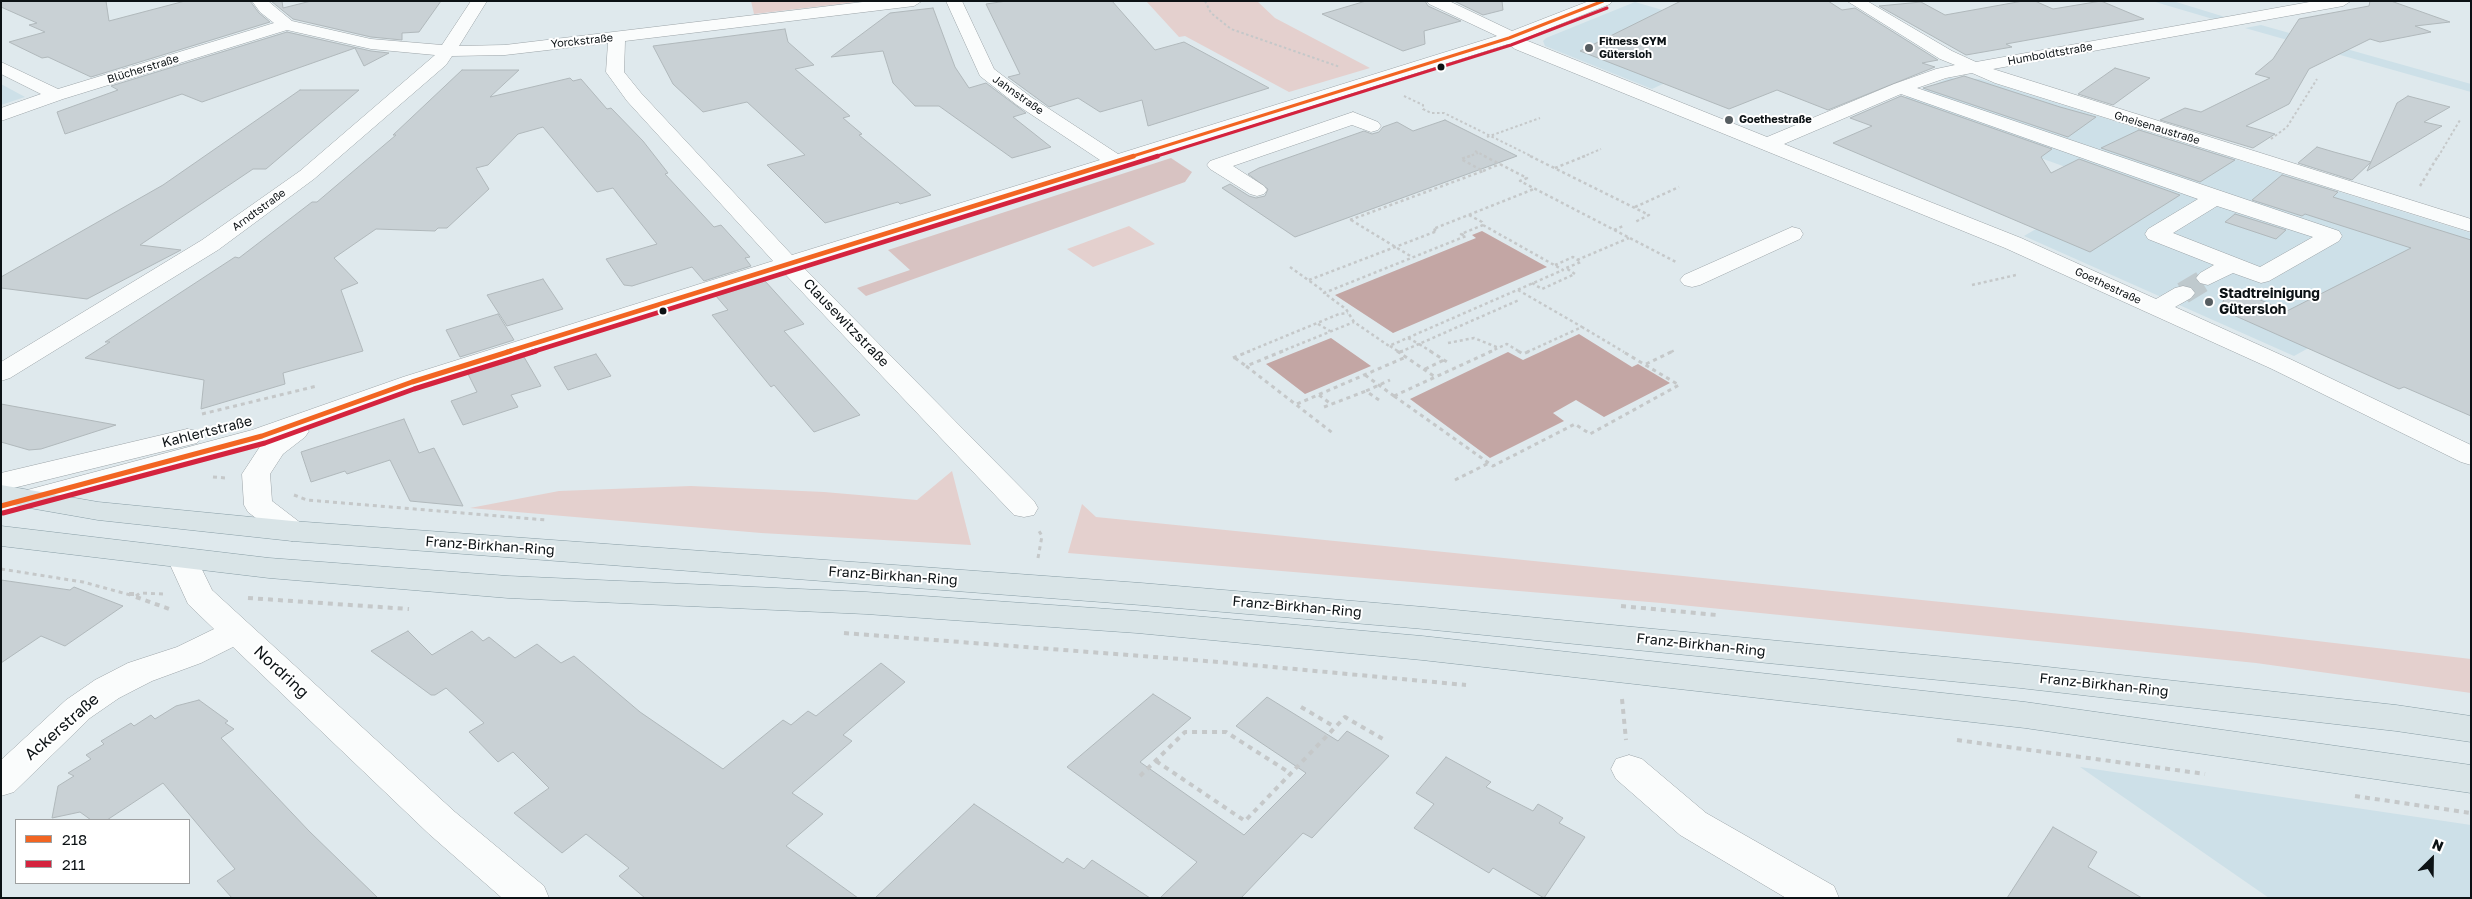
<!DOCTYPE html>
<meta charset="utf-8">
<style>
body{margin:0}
#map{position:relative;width:2472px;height:899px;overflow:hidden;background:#dfe9ed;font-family:"Golos Text",sans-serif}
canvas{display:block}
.frame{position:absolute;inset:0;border:2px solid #0c1215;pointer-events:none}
.legend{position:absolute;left:15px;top:819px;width:175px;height:65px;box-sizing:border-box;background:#fff;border:1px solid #9ea0a1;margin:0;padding:6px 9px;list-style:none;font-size:15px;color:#0c1215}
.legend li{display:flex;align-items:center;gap:10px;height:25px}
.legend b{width:25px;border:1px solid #9ea0a1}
.north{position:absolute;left:2407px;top:834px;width:50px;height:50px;-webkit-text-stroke:4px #fff;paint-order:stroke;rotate:23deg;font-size:14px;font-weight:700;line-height:20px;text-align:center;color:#0c1215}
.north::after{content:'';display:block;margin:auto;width:18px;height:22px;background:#0c1215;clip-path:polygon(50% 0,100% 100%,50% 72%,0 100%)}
</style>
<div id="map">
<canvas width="2472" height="899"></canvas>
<div class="frame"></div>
<ul class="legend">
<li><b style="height:6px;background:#f26522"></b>218</li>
<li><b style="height:6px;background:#d4233e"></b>211</li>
</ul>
<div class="north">N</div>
</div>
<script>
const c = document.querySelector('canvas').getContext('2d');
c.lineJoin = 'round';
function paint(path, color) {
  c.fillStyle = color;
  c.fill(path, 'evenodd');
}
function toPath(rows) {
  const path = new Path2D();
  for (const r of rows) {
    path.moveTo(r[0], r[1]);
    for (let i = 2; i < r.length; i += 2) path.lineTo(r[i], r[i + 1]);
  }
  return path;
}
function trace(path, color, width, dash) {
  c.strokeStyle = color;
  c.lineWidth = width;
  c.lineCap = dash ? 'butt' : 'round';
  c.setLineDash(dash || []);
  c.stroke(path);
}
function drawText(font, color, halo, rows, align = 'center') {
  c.font = font + ' "Golos Text",sans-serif';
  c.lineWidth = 4;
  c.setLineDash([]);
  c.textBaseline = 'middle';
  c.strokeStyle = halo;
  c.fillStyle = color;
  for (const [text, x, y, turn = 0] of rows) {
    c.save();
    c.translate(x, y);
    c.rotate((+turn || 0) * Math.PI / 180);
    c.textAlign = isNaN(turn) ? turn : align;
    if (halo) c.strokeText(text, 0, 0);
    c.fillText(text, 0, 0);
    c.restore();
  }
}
paint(toPath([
 [2152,1,2173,1,2225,17,2213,19],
 [1635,2,1707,23,1730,53,1652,89,1545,46,1543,41,1546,38],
 [2261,25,2471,84,2471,92,2245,28],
 [1949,78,1980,79,2471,233,2471,348,2378,310,2294,356,2024,236,2113,184,1890,104],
 [1,84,25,97,1,105],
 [2080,767,2471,825,2471,898,2269,898]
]), '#cde0e8');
paint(toPath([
 [751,1,866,1,754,14],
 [1146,1,1257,1,1275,18,1370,68,1289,92,1185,36,1179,37],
 [1129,226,1155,244,1093,267,1067,249],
 [952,471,971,545,761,533,470,508,559,491,691,486,824,492,917,500],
 [1082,504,1096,517,2240,632,2471,659,2471,693,2256,663,1661,603,1068,553]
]), '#e4d0ce');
paint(toPath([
 [1171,158,1192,172,1185,182,866,296,857,288,910,270,888,250]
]), '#d8c3c2');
paint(toPath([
 [1482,231,1547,267,1393,333,1335,295,1476,238,1472,235],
 [1579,334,1632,367,1638,364,1670,383,1604,417,1576,400,1553,413,1564,421,1490,458,1410,399,1508,352,1523,360],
 [1331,338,1371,366,1305,394,1266,364]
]), '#c3a6a4');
const building = toPath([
 [1,1,106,1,109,21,185,1,250,1,259,13,270,22,91,77,48,57,42,58,9,42,45,32,29,25,37,23,1,7,1,1],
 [271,1,282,1,283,8,311,1,441,1,419,32,402,33,402,40,371,37,293,19,271,1],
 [1007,1,1112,1,1155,50,1184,42,1269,88,1148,126,1142,100,1100,112,1078,98,1049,107,1008,77,1020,74,986,4,1007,1],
 [1366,1,1425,1,1428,6,1461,21,1424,31,1425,44,1403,51,1322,14,1366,1],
 [1454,1,1502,1,1503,10,1483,15,1454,1],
 [1681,1,1828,1,1842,10,1855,8,1938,60,1922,63,1935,67,1828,110,1777,90,1729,109,1580,51,1681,1],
 [2023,1,2035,1,2053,9,2101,1,2144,19,2006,44,2012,47,1966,55,1879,6,1921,2,1945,15,2023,1],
 [2370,1,2391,1,2450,22,2415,26,2431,32,2380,42,2370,39,2309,69,2289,104,2246,126,2275,134,2253,148,2160,120,2185,108,2201,112,2270,78,2255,74,2273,59,2299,19,2369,6,2370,1],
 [933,8,955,67,969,88,986,83,1026,113,1013,117,1051,147,1012,158,939,106,915,106,893,83,883,51,831,57,890,13,933,8],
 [785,29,788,42,814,65,795,69,850,116,843,118,862,134,859,135,931,195,900,204,898,202,825,223,767,165,805,155,747,102,703,112,673,84,653,46,785,29],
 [287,32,371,51,389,53,364,66,355,48,202,102,182,94,65,134,57,112,118,90,111,86,287,32],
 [2115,68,2150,78,2113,105,2078,94,2115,68],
 [462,70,519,70,490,97,570,78,573,81,581,79,607,109,611,108,643,141,668,173,665,174,714,227,721,225,750,257,745,258,751,266,704,281,692,267,632,286,624,285,606,259,657,244,613,188,597,192,543,127,518,134,488,165,476,168,489,189,447,228,438,228,435,231,376,229,334,258,358,283,341,290,363,351,283,373,285,384,201,409,204,380,85,358,110,342,105,342,235,257,239,258,312,202,317,202,396,135,393,135,462,70],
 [1964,76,2060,107,2096,117,2068,137,1923,88,1964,76],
 [300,90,359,90,266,169,253,169,140,245,181,250,87,299,1,288,1,277,163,185,300,90],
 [1901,96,2052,149,2041,157,2051,173,2079,159,2180,195,2090,252,1833,143,1872,126,1850,118,1901,96],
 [2408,96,2450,107,2424,122,2442,126,2367,171,2397,103,2408,96],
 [1445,120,1517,156,1295,237,1222,188,1230,184,1249,196,1256,198,1265,196,1268,189,1248,174,1259,168,1364,131,1372,134,1379,132,1383,127,1397,122,1413,131,1445,120],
 [2139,130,2235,160,2200,182,2101,148,2139,130],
 [2317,147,2334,152,2371,162,2352,180,2298,163,2317,147],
 [2282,175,2338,192,2333,197,2471,240,2471,416,2404,387,2399,389,2220,309,2229,287,2287,311,2411,248,2305,214,2302,216,2252,200,2282,175],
 [2235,214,2286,230,2276,239,2225,222,2235,214],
 [543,279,563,309,507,326,487,295,543,279],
 [765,281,804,324,784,331,860,415,814,432,774,385,771,387,712,315,728,310,716,296,765,281],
 [498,314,514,340,460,357,446,330,498,314],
 [596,354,611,376,568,390,554,367,596,354],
 [524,357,541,386,511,395,518,407,463,425,451,401,477,392,468,374,524,357],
 [1,404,116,425,41,449,29,450,1,442,1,404],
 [404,419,419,453,434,448,463,506,410,501,390,460,347,474,345,471,311,482,301,452,404,419],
 [1,580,70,590,74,587,123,606,65,646,41,636,1,663,1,580],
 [408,631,432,655,472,631,483,641,489,637,515,658,537,644,561,663,574,656,640,712,723,769,783,720,791,725,808,711,816,716,881,663,905,682,843,735,852,741,792,793,823,814,786,846,858,898,645,898,619,876,629,868,586,834,562,853,514,813,549,788,513,752,498,762,469,732,484,723,446,688,435,695,431,695,371,651,408,631],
 [1153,694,1191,718,1140,762,1244,835,1306,773,1236,726,1267,697,1338,741,1347,731,1389,756,1312,838,1303,833,1241,898,1160,898,1197,862,1067,767,1153,694],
 [199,700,228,721,225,723,234,729,221,738,309,831,378,898,232,898,217,881,235,869,163,783,107,820,91,820,80,812,52,818,58,786,74,776,68,773,91,759,86,755,104,744,101,741,131,723,134,726,151,715,155,719,176,706,199,700],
 [1446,757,1491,782,1486,787,1533,811,1538,804,1563,818,1559,823,1585,837,1544,898,1493,868,1489,873,1414,828,1434,804,1416,793,1446,757],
 [974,804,1063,863,1067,858,1084,869,1092,860,1150,898,875,898,974,804],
 [2053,827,2097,852,2088,867,2142,898,2007,898,2053,827]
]);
paint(building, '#c9d1d5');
trace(building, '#b0b8bb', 1);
trace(toPath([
 [2183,293,2208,278]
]), '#bfc9cd', 22, [22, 11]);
const minor = toPath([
 [252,1,268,1,292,21,371,39,442,45,471,1,487,1,459,46,505,45,871,1,922,1,914,6,625,41,624,72,641,93,792,255,1100,160,1017,105,980,76,946,1,962,1,994,69,1031,97,1118,154,1497,36,1429,4,1427,1,1449,1,1512,31,1589,1,1612,1,1610,4,1523,39,1767,137,1894,84,1936,69,1955,65,1940,59,1847,1,1867,1,1952,51,1976,62,2315,1,2351,1,2343,6,1993,69,2471,219,2471,232,1995,83,1972,73,1946,78,1917,88,2339,231,2342,236,2339,241,2269,281,2261,283,2233,273,2208,285,2200,283,2196,278,2200,273,2214,265,2148,239,2145,234,2148,229,2198,199,1901,94,1784,144,2021,238,2156,299,2175,288,2183,286,2191,288,2195,293,2191,298,2175,307,2290,359,2471,445,2471,465,2461,462,2272,369,2005,248,1515,49,1508,44,803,267,1034,501,1038,508,1034,515,1024,517,1014,515,784,273,421,387,307,429,309,431,305,437,283,454,270,474,272,501,302,524,307,531,302,538,292,541,282,538,248,512,244,505,242,474,261,445,1,515,1,497,252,430,403,377,773,261,627,101,606,72,608,43,505,55,452,56,446,65,314,179,218,250,10,378,1,381,1,362,202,240,300,171,435,55,371,49,287,30,63,99,1,121,1,108,41,94,1,74,1,62,58,89,274,23,260,12,252,1],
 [2217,206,2313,237,2260,267,2173,233,2217,206],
 [1353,112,1378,122,1381,126,1378,130,1371,132,1352,125,1233,166,1264,186,1267,190,1264,194,1257,196,1250,194,1210,169,1207,165,1210,161,1353,112],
 [1792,227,1800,229,1803,234,1800,239,1700,285,1692,287,1684,285,1680,280,1684,275,1792,227],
 [187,429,197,431,201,437,197,443,1,491,1,473,187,429],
 [182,548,193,551,212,590,455,812,544,886,549,898,502,898,429,834,233,647,201,663,152,681,119,698,90,718,14,792,1,796,1,760,66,700,95,680,128,663,177,647,214,629,188,604,167,558,171,551,182,548],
 [1629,755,1642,759,1706,813,1834,886,1839,898,1786,898,1680,835,1616,779,1611,769,1616,759,1629,755]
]);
const major = toPath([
 [1,485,98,502,292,521,1141,583,1424,607,2020,664,2396,705,2471,716,2471,742,2396,731,2020,688,1424,629,1141,605,292,541,98,520,1,503,1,485],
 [1,526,269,558,508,576,866,592,1137,611,1422,636,2025,702,2471,765,2471,793,2025,728,1422,660,1137,633,866,614,508,598,269,578,1,546,1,526]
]);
trace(minor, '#9ca4a8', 1);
trace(major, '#889da5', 1);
trace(toPath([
 [1205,1,1211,13,1231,29,1340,67],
 [1404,96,1423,105,1423,109,1431,113,1444,113,1533,157],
 [1487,137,1540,118],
 [2271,139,2287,127,2317,79],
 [1475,151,1487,157],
 [1467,157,1478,153],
 [1582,157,1601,149],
 [2438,157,2460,120]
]), '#c5c8c9', 2, [2.5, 2.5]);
trace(toPath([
 [1484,156,1527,178,1520,181,1676,262],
 [1530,156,1649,215,1635,222],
 [1555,168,1585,156],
 [1483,171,1500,164],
 [2420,186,2438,156],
 [1635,207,1679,187],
 [1469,215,1482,222,1483,225],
 [1350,220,1483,171,1461,159,1470,156],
 [1351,220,1412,257],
 [1483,225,1563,270,1389,346,1354,322,1346,309,1324,293,1466,236,1461,234,1483,225],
 [1614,230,1623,226],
 [1577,260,1629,238],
 [1555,265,1573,257,1581,262,1566,268],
 [1290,267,1325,292],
 [1309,280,1437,231,1433,229,1534,189],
 [1532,283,1542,289,1575,274,1566,268],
 [1972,285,2016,275],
 [1518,290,1582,327],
 [1318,324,1330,331],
 [1448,343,1474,338,1499,348],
 [1390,346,1399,352],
 [1247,352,1339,314,1348,313],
 [1280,352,1354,322],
 [1400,352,1419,344,1408,338],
 [1432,352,1419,344,1519,300],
 [1489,352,1507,344,1520,352],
 [1527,352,1582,327,1624,352],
 [1671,352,1675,350]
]), '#c5c8c9', 2.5, [3, 3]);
trace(toPath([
 [1283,351,1246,366,1334,434],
 [1397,351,1435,377],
 [1430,351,1447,362],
 [1518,351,1523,354,1530,351],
 [1400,352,1403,351],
 [1233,358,1250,351],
 [1235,358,1246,366],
 [1646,364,1673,351],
 [1425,369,1444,360],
 [1365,375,1394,396],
 [1319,395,1331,404],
 [1394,396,1493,466,1575,424,1590,434,1679,385,1622,351],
 [1394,396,1492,351],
 [1379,400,1366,391,1390,380],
 [1297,404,1406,357],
 [1324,407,1366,391],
 [202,414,317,386],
 [213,477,226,478],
 [1455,480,1489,463],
 [294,495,307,500,546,520],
 [1038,558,1042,536,1039,531],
 [1,569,83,582,134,596],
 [136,596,140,593,164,594]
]), '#c5c8c9', 3, [4, 4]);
trace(toPath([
 [129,594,138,594],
 [136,597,172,610],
 [248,598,409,609],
 [1621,606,1717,615],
 [844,633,1219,662,1466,685],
 [1622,699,1626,740],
 [1301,707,1335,727],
 [1957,740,2205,774],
 [1156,761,1245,821,1345,717,1383,739],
 [1140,776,1185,732,1226,732,1290,773],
 [2355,796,2471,813]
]), '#c5c8c9', 4, [5, 5]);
paint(minor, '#fafcfc');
paint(major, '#d9e4e7');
trace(toPath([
 [1130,157,1509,38,1603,1]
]), '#f26522', 3);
trace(toPath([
 [507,352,1134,156]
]), '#f26522', 4.5);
trace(toPath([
 [1,506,262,436,412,382,511,351]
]), '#f26522', 5);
trace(toPath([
 [1154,157,1511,45,1607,8]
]), '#d4233e', 3);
trace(toPath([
 [532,352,1158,156]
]), '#d4233e', 4.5);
trace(toPath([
 [3,513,265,443,414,389,536,351]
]), '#d4233e', 5);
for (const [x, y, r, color] of [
 [1589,48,5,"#565d61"],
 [1441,67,4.5,"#0c1215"],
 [1729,120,5,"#565d61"],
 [2209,302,5,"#565d61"],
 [663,311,4.5,"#0c1215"]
]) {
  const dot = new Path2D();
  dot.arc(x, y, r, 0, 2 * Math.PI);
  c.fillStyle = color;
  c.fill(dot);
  trace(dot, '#fff', 2);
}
drawText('11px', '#0c1215', '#fff', [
 ["Yorckstraße",582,41,-6],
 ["Humboldtstraße",2050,54,-10],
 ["Blücherstraße",143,69,-17],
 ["Jahnstraße",1018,95,35],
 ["Gneisenaustraße",2157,128,17],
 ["Arndtstraße",259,210,-36],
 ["Goethestraße",2108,286,25]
]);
drawText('bold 11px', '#0c1215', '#fff', [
 ["Fitness GYM",1599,42],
 ["Gütersloh",1599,55],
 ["Goethestraße",1739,120]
], 'left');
drawText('bold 14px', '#0c1215', '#fff', [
 ["Stadtreinigung",2219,294],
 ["Gütersloh",2219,310]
], 'left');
drawText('14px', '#0c1215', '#fff', [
 ["Clausewitzstraße",846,323,46],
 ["Kahlertstraße",207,432,-14],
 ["Franz-Birkhan-Ring",490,546,4],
 ["Franz-Birkhan-Ring",893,576,4],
 ["Franz-Birkhan-Ring",1297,607,5],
 ["Franz-Birkhan-Ring",1701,645,6],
 ["Franz-Birkhan-Ring",2104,685,6]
]);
drawText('16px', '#0c1215', '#fff', [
 ["Nordring",281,672,43],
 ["Ackerstraße",62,727,-41]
]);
</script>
